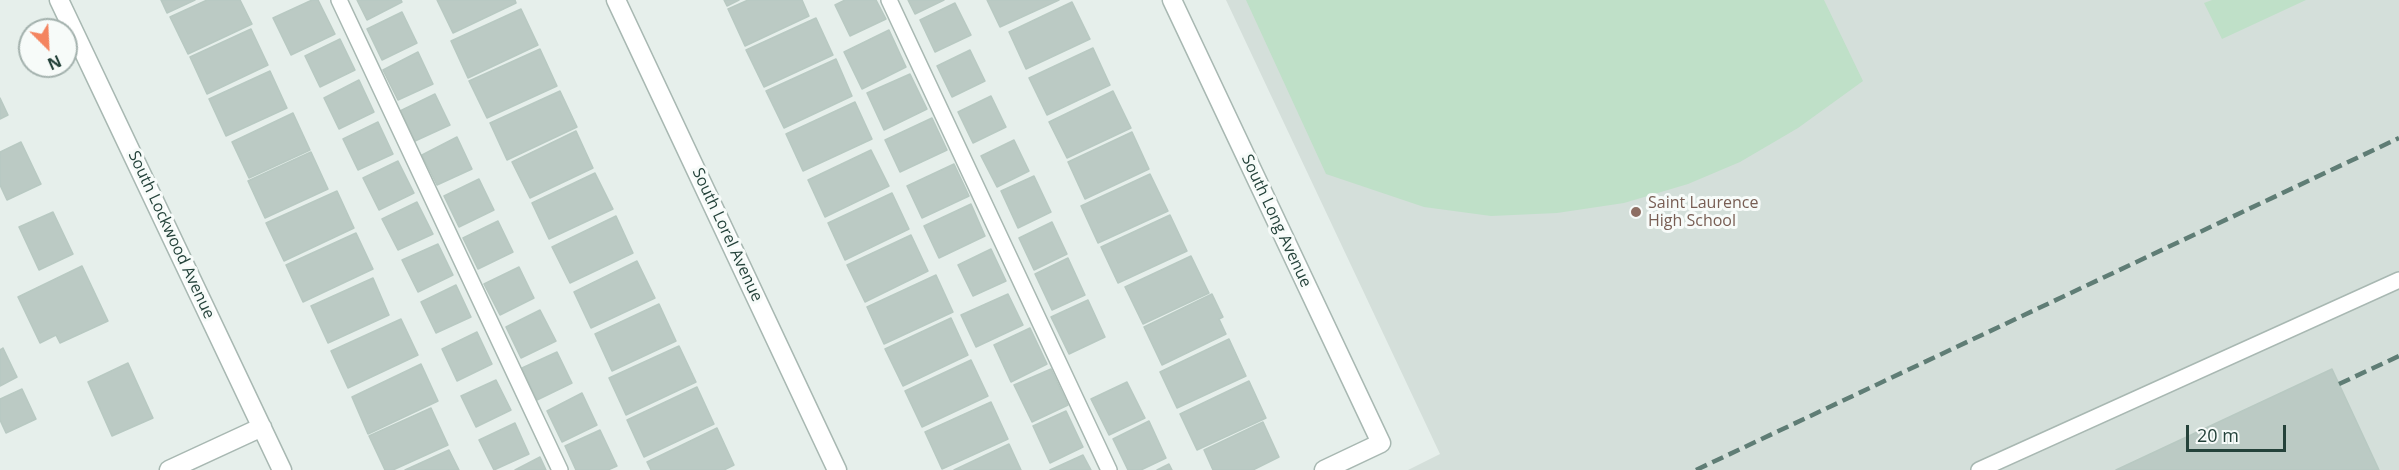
<!DOCTYPE html>
<style>
body{margin:0}
#map{position:relative;width:2399px;height:470px;overflow:hidden;background:#e6efeb;font-family:"Open Sans",sans-serif}
canvas{display:block}
.north{position:absolute;left:18px;top:18px;width:60px;height:60px;box-sizing:border-box;background:#f7fbf9;border:2px solid #a3b1ad;border-radius:50%;rotate:156deg;font-size:16px;font-weight:700;line-height:24px;text-align:center;color:#24423a}
.north::after{content:'';display:block;margin:auto;width:21px;height:27px;background:#f4845f;clip-path:polygon(50% 0,100% 100%,50% 72%,0 100%)}
.scale{position:absolute;left:2186px;top:425px;width:100px;height:27px;box-sizing:border-box;border:3px solid #24423a;border-top:0;padding-left:8px;font-size:18px;line-height:21px;white-space:nowrap;color:#24423a;-webkit-text-stroke:4px #f7fbf9;paint-order:stroke}
</style>
<div id="map">
<canvas width="2399" height="470"></canvas>
<div class="north">N</div>
<div class="scale">20 m</div>
</div>
<script>
const c = document.querySelector('canvas').getContext('2d');
c.lineJoin = 'round';
function paint(path, color) {
  c.fillStyle = color;
  c.fill(path, 'evenodd');
}
function toPath(rows) {
  const path = new Path2D();
  for (const r of rows) {
    path.moveTo(r[0], r[1]);
    for (let i = 2; i < r.length; i += 2) path.lineTo(r[i], r[i + 1]);
  }
  return path;
}
function trace(path, color, width, dash) {
  c.strokeStyle = color;
  c.lineWidth = width;
  c.lineCap = dash ? 'butt' : 'round';
  c.setLineDash(dash || []);
  c.stroke(path);
}
function drawText(font, color, halo, rows, align = 'center') {
  c.font = font + ' "Open Sans",sans-serif';
  c.lineWidth = 6;
  c.setLineDash([]);
  c.textBaseline = 'middle';
  c.strokeStyle = halo;
  c.fillStyle = color;
  for (const [text, x, y, turn = 0] of rows) {
    c.save();
    c.translate(x, y);
    c.rotate((+turn || 0) * Math.PI / 180);
    c.textAlign = isNaN(turn) ? turn : align;
    if (halo) c.strokeText(text, 0, 0);
    c.fillText(text, 0, 0);
    c.restore();
  }
}
paint(toPath([
 [1226,0,2399,0,2399,470,1408,470,1440,454]
]), '#d4dfda');
paint(toPath([
 [1246,0,1824,0,1863,81,1798,128,1740,162,1688,184,1624,203,1557,213,1491,216,1424,207,1326,174],
 [2212,0,2306,0,2222,39,2204,3]
]), '#bfe0c8');
const building = toPath([
 [161,0,195,0,167,13,161,0],
 [207,0,240,0,252,24,188,54,170,17,207,0],
 [312,0,318,0,335,34,291,55,273,18,312,0],
 [357,0,401,0,402,2,367,20,357,0],
 [437,0,515,0,516,3,453,33,437,0],
 [724,0,739,0,727,6,724,0],
 [748,0,802,0,809,16,745,46,728,9,748,0],
 [845,0,876,0,886,19,850,36,835,5,845,0],
 [908,0,944,0,915,14,908,0],
 [987,0,1059,0,1000,27,987,0],
 [1072,2,1090,39,1026,69,1009,32,1072,2],
 [955,3,971,35,935,52,920,20,955,3],
 [521,9,538,45,468,78,451,41,521,9],
 [402,12,417,43,382,60,367,29,402,12],
 [816,18,833,55,764,87,746,50,816,18],
 [251,29,268,65,207,94,190,57,251,29],
 [889,30,906,67,862,89,844,52,889,30],
 [340,39,355,70,320,87,305,56,340,39],
 [1093,48,1110,85,1047,115,1029,78,1093,48],
 [540,49,557,86,487,118,469,81,540,49],
 [970,50,985,81,952,97,937,66,970,50],
 [418,52,433,84,398,100,383,70,418,52],
 [836,59,852,96,784,128,766,91,836,59],
 [270,71,287,108,226,136,209,99,270,71],
 [910,74,927,109,884,130,867,93,910,74],
 [359,80,374,112,339,129,324,98,359,80],
 [560,91,577,127,507,160,490,123,560,91],
 [1113,91,1131,128,1067,158,1049,122,1113,91],
 [435,94,450,125,415,141,400,111,435,94],
 [991,96,1006,127,973,143,958,112,991,96],
 [0,98,8,115,0,119,0,98],
 [855,102,872,139,803,171,786,134,855,102],
 [293,113,310,150,249,178,232,142,293,113],
 [932,118,947,150,900,172,885,140,932,118],
 [378,122,393,154,358,170,343,139,378,122],
 [576,131,593,168,530,198,512,162,576,131],
 [1132,132,1149,169,1085,199,1068,162,1132,132],
 [457,137,472,169,437,185,422,155,457,137],
 [1014,140,1029,171,997,187,981,156,1014,140],
 [21,142,41,184,7,200,0,185,0,152,21,142],
 [871,150,889,186,825,217,808,180,871,150],
 [311,152,328,189,265,218,248,181,311,152],
 [398,161,414,193,379,210,363,178,398,161],
 [954,164,969,196,922,218,907,186,954,164],
 [595,173,613,209,549,239,532,203,595,173],
 [1150,174,1168,211,1098,243,1081,206,1150,174],
 [1034,176,1051,212,1018,228,1001,191,1034,176],
 [479,179,494,210,459,227,444,196,479,179],
 [337,191,354,228,284,261,266,223,337,191],
 [892,193,909,229,845,260,828,223,892,193],
 [417,202,433,234,398,250,382,219,417,202],
 [971,204,985,236,939,258,924,226,971,204],
 [53,212,73,254,39,270,19,227,53,212],
 [1170,215,1187,251,1118,283,1101,247,1170,215],
 [616,216,633,253,570,283,552,247,616,216],
 [498,221,513,252,478,269,463,238,498,221],
 [1052,222,1067,254,1034,270,1019,238,1052,222],
 [356,233,373,269,303,302,286,265,356,233],
 [911,235,928,271,865,302,847,265,911,235],
 [438,244,453,275,418,292,402,260,438,244],
 [991,249,1006,281,973,296,958,265,991,249],
 [1191,256,1209,293,1143,324,1125,287,1191,256],
 [1068,258,1085,295,1052,310,1035,274,1068,258],
 [637,261,655,298,591,328,574,292,637,261],
 [82,266,108,321,60,343,56,335,40,343,18,297,82,266],
 [519,267,534,298,500,315,484,284,519,267],
 [936,275,953,312,884,344,867,307,936,275],
 [373,278,389,315,328,343,311,306,373,278],
 [456,285,471,317,436,333,421,302,456,285],
 [1008,294,1023,325,976,347,961,315,1008,294],
 [1212,294,1223,317,1219,319,1226,334,1162,365,1144,327,1212,294],
 [1088,300,1105,337,1069,354,1051,317,1088,300],
 [659,304,676,341,612,371,595,334,659,304],
 [540,310,556,341,521,358,506,327,540,310],
 [951,318,968,355,903,386,885,349,951,318],
 [401,319,418,355,348,388,331,351,401,319],
 [1030,328,1047,364,1011,382,994,345,1030,328],
 [477,332,492,364,457,381,442,349,477,332],
 [1229,339,1246,376,1177,408,1160,372,1229,339],
 [679,346,696,382,626,415,609,378,679,346],
 [3,348,17,377,0,386,0,350,3,348],
 [557,352,572,383,537,400,522,368,557,352],
 [971,360,988,396,922,427,905,391,971,360],
 [128,363,153,418,112,436,88,382,128,363],
 [421,364,438,401,368,434,352,397,421,364],
 [1051,369,1068,405,1032,422,1014,385,1051,369],
 [2332,369,2379,470,2116,470,2332,369],
 [496,380,511,410,476,427,461,396,496,380],
 [1249,381,1266,418,1197,450,1180,414,1249,381],
 [1127,382,1145,418,1109,435,1091,399,1127,382],
 [697,387,714,424,644,457,627,420,697,387],
 [22,389,36,419,6,433,0,420,0,399,22,389],
 [582,393,597,425,562,442,547,411,582,393],
 [991,402,1008,439,942,469,925,432,991,402],
 [431,408,448,445,393,470,385,470,369,436,431,408],
 [1066,411,1083,447,1050,463,1033,426,1066,411],
 [1149,421,1166,458,1141,470,1128,470,1113,439,1149,421],
 [1263,422,1279,457,1253,470,1213,470,1204,450,1263,422],
 [515,423,529,454,494,470,479,440,515,423],
 [717,428,734,465,724,470,651,470,647,462,717,428],
 [600,430,617,466,608,470,576,470,565,446,600,430],
 [1009,444,1021,470,954,470,1009,444],
 [449,450,459,470,405,470,449,450],
 [1083,455,1091,470,1050,470,1083,455],
 [540,457,546,470,515,470,540,457],
 [1169,464,1172,470,1157,470,1169,464]
]);
paint(building, '#bbcac4');
trace(building, '#b8c9c2', 1.5);
const service = toPath([
 [339,0,560,470],
 [889,0,1109,470],
 [1979,470,2399,280]
]);
const minor = toPath([
 [59,0,282,470],
 [616,0,837,470],
 [1172,0,1381,443,1324,470],
 [169,470,262,427]
]);
trace(service, '#a8b8b2', 18);
trace(minor, '#a8b8b2', 21);
trace(service, '#fff', 15);
trace(minor, '#fff', 18);
trace(toPath([
 [2339,384,2399,356],
 [1696,470,2399,138]
]), '#5f7d75', 4.5, [12, 6]);
for (const [x, y, r, color] of [
 [1636,212,6,"#8d6e63"]
]) {
  const dot = new Path2D();
  dot.arc(x, y, r, 0, 2 * Math.PI);
  c.fillStyle = color;
  c.fill(dot);
  trace(dot, '#f7fbf9', 2);
}
drawText('16px', '#785e54', '#f7fbf9', [
 ["Saint Laurence",1648,203],
 ["High School",1648,221]
], 'left');
drawText('16px', '#24423a', '#f7fbf9', [
 ["South Long Avenue",1276,221,65],
 ["South Lockwood Avenue",171,235,65],
 ["South Lorel Avenue",727,235,65]
]);
</script>
